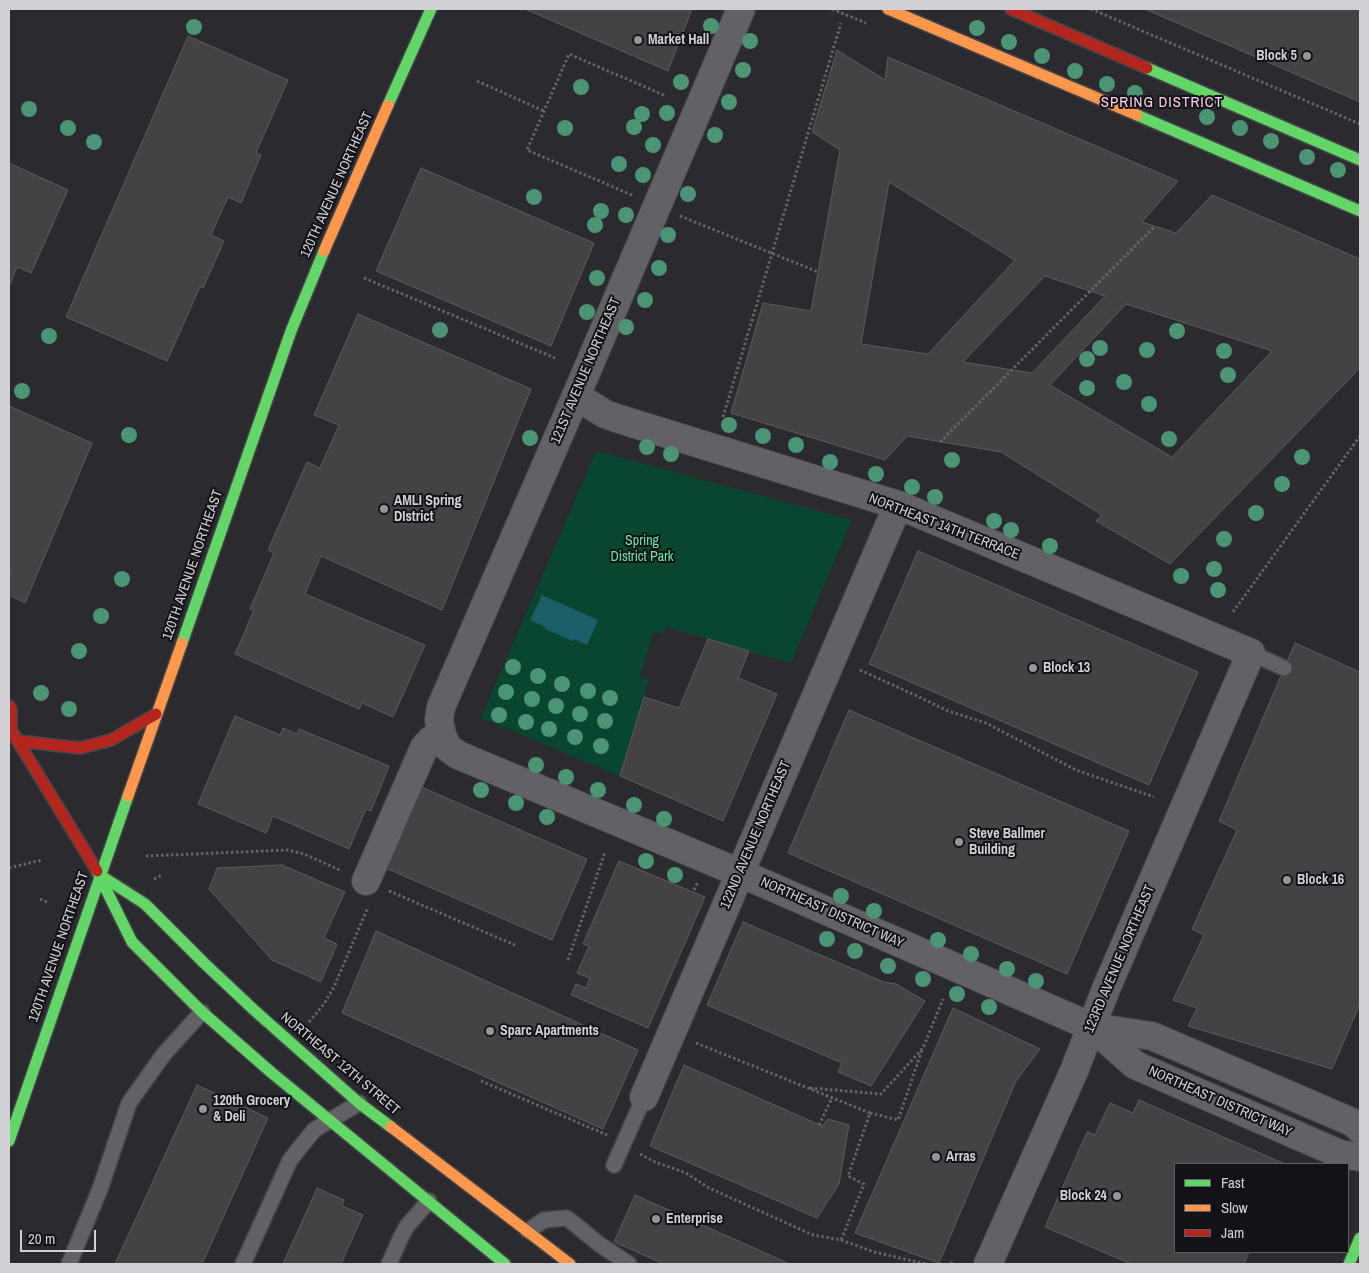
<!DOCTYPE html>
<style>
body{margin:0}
#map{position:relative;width:1369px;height:1273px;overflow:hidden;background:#2b2a2f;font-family:"Archivo Narrow",sans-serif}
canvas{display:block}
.frame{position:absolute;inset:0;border:10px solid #d1d1d5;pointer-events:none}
.legend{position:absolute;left:1174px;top:1163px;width:175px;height:90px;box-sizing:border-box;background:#131216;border:1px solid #5f5e62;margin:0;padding:6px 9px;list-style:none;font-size:15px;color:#d1d1d5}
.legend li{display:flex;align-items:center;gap:10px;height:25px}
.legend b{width:25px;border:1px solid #5f5e62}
.scale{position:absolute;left:20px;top:1230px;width:76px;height:22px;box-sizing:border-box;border:2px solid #d1d1d5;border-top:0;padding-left:6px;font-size:15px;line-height:18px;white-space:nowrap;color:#d1d1d5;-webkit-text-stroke:4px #131216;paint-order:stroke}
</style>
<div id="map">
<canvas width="1369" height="1273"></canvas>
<div class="frame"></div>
<ul class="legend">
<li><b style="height:6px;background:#63d668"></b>Fast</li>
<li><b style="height:6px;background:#ff974d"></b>Slow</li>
<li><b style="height:6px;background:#b3261e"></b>Jam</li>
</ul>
<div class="scale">20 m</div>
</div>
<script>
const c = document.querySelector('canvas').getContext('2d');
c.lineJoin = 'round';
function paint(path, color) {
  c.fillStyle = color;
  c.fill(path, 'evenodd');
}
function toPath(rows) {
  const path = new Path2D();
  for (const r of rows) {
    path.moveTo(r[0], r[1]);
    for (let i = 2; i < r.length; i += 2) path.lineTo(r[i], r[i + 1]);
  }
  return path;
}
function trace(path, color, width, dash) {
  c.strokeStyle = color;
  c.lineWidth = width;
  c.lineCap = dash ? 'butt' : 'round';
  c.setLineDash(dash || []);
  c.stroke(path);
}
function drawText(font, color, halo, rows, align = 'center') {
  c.font = font + ' "Archivo Narrow",sans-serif';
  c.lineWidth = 4;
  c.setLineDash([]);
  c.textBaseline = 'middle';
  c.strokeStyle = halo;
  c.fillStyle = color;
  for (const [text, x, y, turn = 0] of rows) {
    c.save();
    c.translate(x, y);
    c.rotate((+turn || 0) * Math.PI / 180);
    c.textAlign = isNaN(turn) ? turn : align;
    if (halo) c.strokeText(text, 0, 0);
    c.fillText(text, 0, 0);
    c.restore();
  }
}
paint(toPath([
 [596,451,852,520,791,663,666,627,663,634,654,631,640,677,649,680,620,776,481,718]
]), '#08462f');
paint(toPath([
 [542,595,598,620,587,645,574,639,573,641,545,629,545,627,530,620]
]), '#1c5e68');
const building = toPath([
 [525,9,692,9,668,71,525,9],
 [1147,9,1360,9,1360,102,1147,10,1147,9],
 [188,36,288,80,256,153,261,155,241,203,228,197,211,235,224,241,203,288,200,287,167,361,66,317,188,36],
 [837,50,885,80,888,57,1178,181,1142,222,1176,233,1212,195,1360,259,1360,368,1170,564,1096,521,1102,515,1001,452,907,436,885,460,731,413,763,303,811,311,840,150,812,132,837,50],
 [889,182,1015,260,928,354,861,344,889,182],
 [1045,276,1105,296,1032,373,963,362,1045,276],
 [1126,304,1272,351,1172,457,1050,385,1126,304],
 [9,163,68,190,31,273,17,267,9,287,9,163],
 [421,168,594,243,551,346,376,271,421,168],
 [358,314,531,389,442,610,321,556,305,594,425,645,393,717,362,703,359,709,235,654,254,610,250,609,274,553,268,550,307,462,320,468,339,425,314,415,358,314],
 [9,406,92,443,25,603,9,595,9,577,12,570,9,569,9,406],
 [918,551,1198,672,1149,785,869,664,918,551],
 [708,639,749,651,738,678,777,694,723,821,620,776,644,697,679,708,708,639],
 [1295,643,1360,672,1360,1004,1332,1069,1188,1026,1197,1008,1173,1000,1204,935,1192,929,1237,830,1219,821,1295,643],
 [849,710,1129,831,1067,974,788,853,849,710],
 [235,716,280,735,283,728,297,734,299,729,389,766,371,811,366,809,349,849,273,816,266,833,198,804,235,716],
 [419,786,587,859,552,940,383,867,419,786],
 [619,861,705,897,648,1028,571,995,576,984,586,988,590,978,577,973,589,946,583,944,619,861],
 [282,865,345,892,324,938,337,944,321,982,272,960,209,889,217,868,282,865],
 [743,922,884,982,896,984,925,1001,871,1086,838,1072,842,1063,707,1005,743,922],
 [376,931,638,1050,603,1129,342,1013,376,931],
 [953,1008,1040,1049,1016,1081,939,1263,855,1233,953,1008],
 [684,1065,822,1126,828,1119,849,1125,839,1184,817,1218,650,1146,684,1065],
 [197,1085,268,1118,202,1264,115,1264,197,1085],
 [1139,1100,1285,1164,1175,1164,1175,1252,1249,1252,1244,1264,1131,1264,1045,1227,1087,1132,1095,1135,1110,1103,1133,1113,1139,1100],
 [317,1188,344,1200,342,1206,363,1215,341,1264,283,1264,317,1188],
 [635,1195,790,1264,664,1264,614,1242,635,1195]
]);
paint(building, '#444245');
trace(building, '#5d5a5c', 1);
const lane = toPath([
 [1251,653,1284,668],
 [614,1165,644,1097],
 [528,1231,544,1220,567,1218,599,1244,629,1264],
 [69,1264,100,1189,129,1103,164,1054,202,1012],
 [243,1264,290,1160,314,1130,359,1103],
 [389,1264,401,1237,407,1226,429,1201]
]);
const street = toPath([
 [741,9,576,396,441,707,439,720,442,735,447,747,458,755,740,873,1092,1027,1152,1036,1354,1123,1360,1129],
 [576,396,605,414,616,418,898,505,1080,581,1251,653,1106,989,1074,1071,988,1264],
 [366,881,424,748,431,740],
 [1092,1027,1135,1065,1340,1154,1360,1157],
 [644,1097,898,505]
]);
const fast = toPath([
 [1147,68,1360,160],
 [388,105,431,9],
 [1137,115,1360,211],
 [182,643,291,331,324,251],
 [97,871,132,942,202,1012,272,1073,505,1264],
 [100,875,145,904,204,963,254,1010,359,1103,391,1127],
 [9,1141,128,796],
 [1349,1264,1360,1238]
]);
const slow = toPath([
 [888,9,1137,115],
 [324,251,388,105],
 [128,796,182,643],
 [391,1127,570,1264]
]);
const jam = toPath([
 [1011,9,1147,68],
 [9,706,11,710,11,730,97,871],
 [18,741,80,748,111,740,156,714]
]);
trace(lane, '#454549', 18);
trace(street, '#454549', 30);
trace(fast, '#454549', 14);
trace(slow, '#454549', 14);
trace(jam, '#454549', 14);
trace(toPath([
 [832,9,866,23],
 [1091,9,1360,124],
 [477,81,544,111],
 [632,195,527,150,569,54,666,96],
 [680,216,818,272],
 [364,278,555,358],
 [723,417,841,23],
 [940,442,1155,226],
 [1233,612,1360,436],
 [860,670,919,697,948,711,986,723,1076,770,1154,797],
 [146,856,288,850,304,854,342,871],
 [9,868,42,860],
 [154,879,162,875],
 [694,890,698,882],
 [389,891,515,945],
 [40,899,49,903],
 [568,960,605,852],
 [309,1022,324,1004,334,987,368,907],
 [696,1043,870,1113,848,1176,864,1184,841,1240],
 [481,1081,607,1135],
 [810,1088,881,1094,923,1048,943,999],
 [870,1113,898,1120,922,1050],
 [819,1125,832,1098],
 [640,1154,655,1162,686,1173,709,1188,813,1235,841,1240,874,1252,926,1264],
 [951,1264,953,1260]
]), '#646466', 3, [2.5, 2.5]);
trace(lane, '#626165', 15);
trace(street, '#626165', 28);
trace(fast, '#63d668', 11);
trace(slow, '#ff974d', 11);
trace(jam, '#b3261e', 11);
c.fillStyle = '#4b9474';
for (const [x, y] of [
 [711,26],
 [194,27],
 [977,28],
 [750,41],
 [1009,42],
 [1042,56],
 [743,70],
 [1075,71],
 [681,82],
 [1107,84],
 [581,87],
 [1135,93],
 [729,102],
 [29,109],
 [667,113],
 [642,114],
 [1207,117],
 [634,127],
 [68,128],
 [565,128],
 [1240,128],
 [715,135],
 [1271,141],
 [94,142],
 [653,145],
 [1307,157],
 [619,164],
 [1338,170],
 [643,175],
 [688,194],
 [534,197],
 [601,211],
 [626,215],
 [595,225],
 [668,235],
 [659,268],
 [597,278],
 [645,300],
 [587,312],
 [626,327],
 [440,330],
 [1177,331],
 [49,336],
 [1100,348],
 [1147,350],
 [1224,351],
 [1087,359],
 [1228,375],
 [1124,382],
 [1087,388],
 [22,391],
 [1149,404],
 [729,425],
 [129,435],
 [763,436],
 [530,438],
 [1169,439],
 [796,445],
 [647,447],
 [671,454],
 [1302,457],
 [952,460],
 [830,462],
 [876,474],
 [1282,484],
 [912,487],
 [935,497],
 [1256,513],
 [994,521],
 [1011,530],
 [1224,539],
 [1050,546],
 [1214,569],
 [1181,576],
 [122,579],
 [1218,590],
 [101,616],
 [79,651],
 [513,667],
 [538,676],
 [562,684],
 [588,691],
 [506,692],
 [41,693],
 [610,698],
 [532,699],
 [556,706],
 [69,709],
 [580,714],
 [499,715],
 [605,721],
 [526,722],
 [549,729],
 [575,737],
 [601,746],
 [536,765],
 [566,777],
 [481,790],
 [598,790],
 [516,803],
 [634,805],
 [547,817],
 [664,819],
 [646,861],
 [675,875],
 [841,896],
 [874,911],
 [827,939],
 [938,940],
 [855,951],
 [971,954],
 [888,966],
 [1007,969],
 [923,979],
 [1036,981],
 [957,994],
 [989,1007]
]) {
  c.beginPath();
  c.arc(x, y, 8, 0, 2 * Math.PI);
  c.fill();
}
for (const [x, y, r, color] of [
 [638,40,5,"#97979b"],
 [1307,56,5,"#97979b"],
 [384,509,5,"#97979b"],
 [1033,668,5,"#97979b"],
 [959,842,5,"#97979b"],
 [1287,880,5,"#97979b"],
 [490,1031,5,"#97979b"],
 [203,1109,5,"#97979b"],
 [936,1157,5,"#97979b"],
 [1117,1196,5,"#97979b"],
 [656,1219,5,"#97979b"]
]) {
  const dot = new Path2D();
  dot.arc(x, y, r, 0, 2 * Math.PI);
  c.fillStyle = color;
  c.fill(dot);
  trace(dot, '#131216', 2);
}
drawText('bold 14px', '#d1d1d5', '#131216', [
 ["Market Hall",648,40],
 ["Block 5",1297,56,"right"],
 ["AMLI Spring",394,501],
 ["DIstrict",394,517],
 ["Block 13",1043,668],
 ["Steve Ballmer",969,834],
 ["Building",969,850],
 ["Block 16",1297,880],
 ["Sparc Apartments",500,1031],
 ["120th Grocery",213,1101],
 ["& Deli",213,1117],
 ["Arras",946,1157],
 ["Block 24",1107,1196,"right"],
 ["Enterprise",666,1219]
], 'left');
drawText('14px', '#d1d1d5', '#131216', [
 ["120TH AVENUE NORTHEAST",337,185,-66],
 ["121ST AVENUE NORTHEAST",586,371,-67],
 ["NORTHEAST 14TH TERRACE",944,527,21],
 ["120TH AVENUE NORTHEAST",193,565,-71],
 ["122ND AVENUE NORTHEAST",756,835,-67],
 ["NORTHEAST DISTRICT WAY",832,913,24],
 ["120TH AVENUE NORTHEAST",59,947,-71],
 ["123RD AVENUE NORTHEAST",1120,959,-67],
 ["NORTHEAST 12TH STREET",340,1064,40],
 ["NORTHEAST DISTRICT WAY",1220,1102,24]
]);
drawText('14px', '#66eaac', '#131216', [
 ["Spring",642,541],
 ["District Park",642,557]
]);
c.letterSpacing = '1px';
drawText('15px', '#f9ceea', '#131216', [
 ["SPRING DISTRICT",1162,103]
]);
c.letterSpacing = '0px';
</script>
